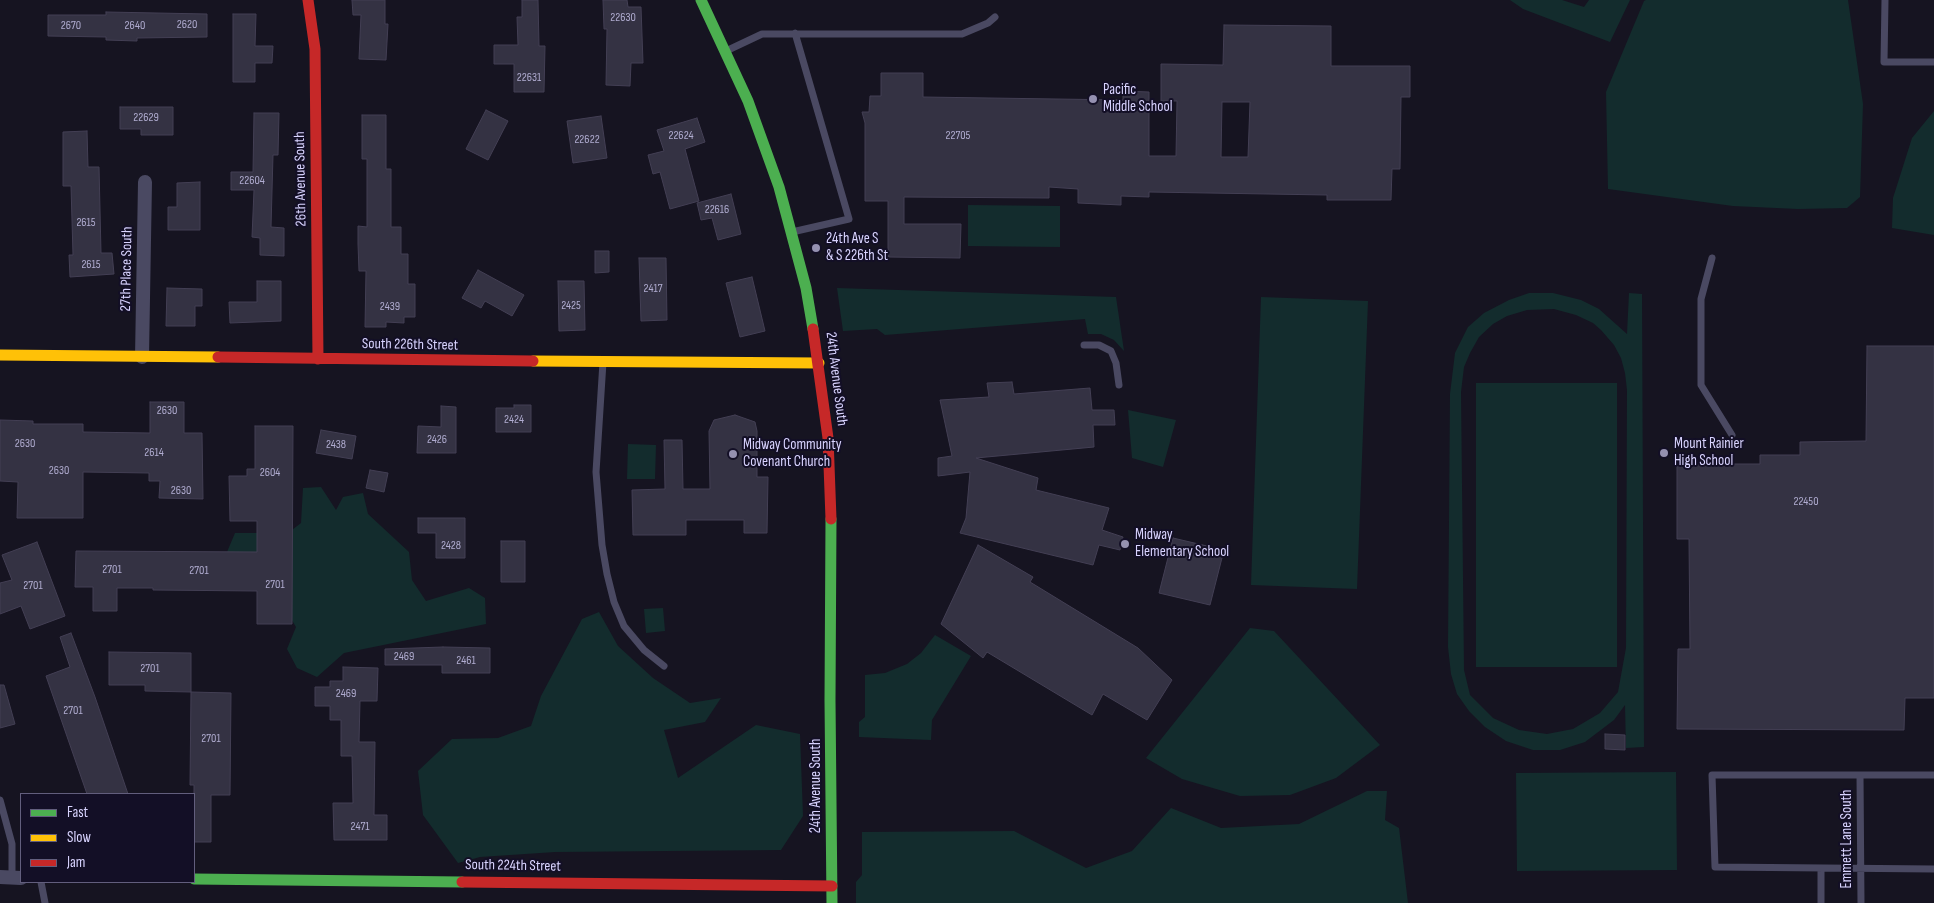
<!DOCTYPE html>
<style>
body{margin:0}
#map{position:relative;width:1934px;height:903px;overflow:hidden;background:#161421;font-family:"Sofia Sans Condensed",sans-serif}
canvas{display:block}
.legend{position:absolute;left:20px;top:793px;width:175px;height:90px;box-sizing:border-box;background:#130f26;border:1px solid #625e7d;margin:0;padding:6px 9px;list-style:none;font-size:15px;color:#d9d4ff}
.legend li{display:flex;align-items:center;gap:10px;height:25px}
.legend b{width:25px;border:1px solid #625e7d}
</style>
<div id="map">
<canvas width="1934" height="903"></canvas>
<ul class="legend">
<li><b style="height:6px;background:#4caf50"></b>Fast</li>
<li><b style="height:6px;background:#ffc107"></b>Slow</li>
<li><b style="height:6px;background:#c62828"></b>Jam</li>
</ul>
</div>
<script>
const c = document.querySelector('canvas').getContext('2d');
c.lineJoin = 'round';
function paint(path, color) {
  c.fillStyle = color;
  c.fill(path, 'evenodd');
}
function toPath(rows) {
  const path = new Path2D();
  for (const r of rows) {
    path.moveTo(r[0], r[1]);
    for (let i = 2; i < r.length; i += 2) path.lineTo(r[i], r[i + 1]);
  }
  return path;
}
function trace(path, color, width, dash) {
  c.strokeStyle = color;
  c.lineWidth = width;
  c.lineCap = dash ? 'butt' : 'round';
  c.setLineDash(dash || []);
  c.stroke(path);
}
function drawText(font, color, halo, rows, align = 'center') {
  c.font = font + ' "Sofia Sans Condensed",sans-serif';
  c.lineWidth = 4;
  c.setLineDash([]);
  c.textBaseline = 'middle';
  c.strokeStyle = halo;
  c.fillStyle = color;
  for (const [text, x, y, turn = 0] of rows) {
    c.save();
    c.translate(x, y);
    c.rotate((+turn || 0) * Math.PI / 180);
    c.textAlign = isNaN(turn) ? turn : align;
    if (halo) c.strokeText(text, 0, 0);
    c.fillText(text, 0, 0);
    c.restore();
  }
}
paint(toPath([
 [1510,0,1562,0,1584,7,1589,0,1630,0,1610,42,1523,9],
 [1646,0,1848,0,1863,104,1860,197,1847,208,1798,209,1733,206,1608,189,1606,92,1644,1],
 [1934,111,1934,235,1892,228,1893,198,1912,138],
 [968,205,1060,206,1060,247,968,246],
 [837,288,1116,297,1124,351,1114,340,1101,334,1088,334,1085,319,885,335,877,329,843,331],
 [1529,293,1553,293,1581,300,1599,309,1627,334,1629,293,1642,294,1644,747,1626,748,1625,705,1614,720,1585,742,1560,750,1533,750,1506,741,1485,727,1469,711,1457,694,1451,674,1448,647,1450,394,1455,353,1468,327,1484,313,1509,300],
 [1554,309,1576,315,1593,323,1601,330,1614,345,1621,358,1625,373,1627,390,1626,648,1618,692,1600,713,1573,729,1547,734,1519,730,1493,718,1470,695,1464,670,1461,392,1464,367,1470,353,1479,337,1493,324,1507,316,1527,310],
 [1261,297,1368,301,1357,589,1251,585],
 [1476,383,1617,383,1617,667,1476,667],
 [1128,410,1176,420,1163,467,1132,458],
 [628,444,656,445,655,479,627,479],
 [321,487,336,510,343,497,363,493,368,514,409,552,412,580,426,601,469,588,485,598,486,624,344,653,317,677,297,668,287,649,296,627,281,602,249,567,227,552,235,533,288,533,301,523,303,488],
 [663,608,665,631,646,633,644,609],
 [599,612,618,646,653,678,690,703,721,698,705,722,664,730,678,778,756,725,800,734,803,816,781,850,555,852,480,857,458,863,423,815,418,771,452,739,498,738,531,726,541,696,582,619],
 [1250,628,1274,631,1380,745,1336,778,1290,795,1240,796,1182,779,1146,758],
 [935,635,971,656,932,720,931,740,859,737,859,722,865,717,865,675,885,673,907,664,921,653],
 [1676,772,1677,870,1517,871,1516,773],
 [1367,791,1387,791,1385,820,1399,828,1408,903,856,903,856,882,862,875,862,832,1014,831,1086,868,1132,851,1171,808,1221,828,1299,824]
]), '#132c2d');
const building = toPath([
 [352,0,385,0,385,24,388,24,386,60,359,59,361,15,353,15,352,0],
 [522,0,538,0,539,46,545,46,544,92,514,92,514,64,494,64,494,45,518,45,517,17,522,17,522,0],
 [603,0,627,0,628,7,641,7,643,63,631,63,630,86,606,85,607,29,604,29,603,0],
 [106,12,207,14,207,37,137,38,137,41,106,40,106,37,48,36,48,15,106,15,106,12],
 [233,14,256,14,255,46,273,46,272,63,255,63,255,82,233,82,233,14],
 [1224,25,1331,26,1331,66,1410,66,1410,97,1401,97,1400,169,1392,169,1391,200,1327,200,1327,195,1149,192,1149,197,1121,196,1121,205,1078,203,1078,189,1049,187,1049,198,904,197,904,224,961,224,960,258,888,257,888,201,865,201,865,123,862,112,869,112,870,96,881,96,881,73,923,73,923,97,1123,100,1123,91,1149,92,1149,156,1176,156,1177,101,1161,101,1161,64,1223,65,1224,25],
 [1222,102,1250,102,1248,157,1221,157,1222,102],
 [120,107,173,107,173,135,141,135,141,129,120,129,120,107],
 [486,110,508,121,488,160,466,149,486,110],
 [254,113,279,113,278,155,273,155,271,227,284,228,284,256,260,255,260,238,252,237,254,190,231,190,231,172,253,172,254,113],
 [362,115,386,115,386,169,391,169,391,227,401,227,401,254,408,254,408,284,415,284,415,317,404,317,404,323,386,322,386,327,365,327,366,271,359,271,358,244,358,226,367,227,367,159,362,159,362,115],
 [601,116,607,158,573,163,567,121,601,116],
 [697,118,705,142,685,149,699,201,670,209,660,172,653,174,648,155,664,151,657,130,697,118],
 [87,131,88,167,99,167,101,253,112,253,114,274,70,277,69,255,73,255,71,186,63,186,63,132,87,131],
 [200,182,200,230,168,230,168,207,177,207,177,183,200,182],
 [731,194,741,234,718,240,712,218,701,220,697,203,731,194],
 [595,251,609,251,609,272,595,273,595,251],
 [639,258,666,258,667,320,641,321,639,258],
 [478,270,524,295,512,316,485,301,481,308,462,298,478,270],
 [752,277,765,331,740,337,726,283,752,277],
 [257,281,281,281,281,321,230,323,229,302,257,302,257,281],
 [558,281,584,281,585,330,559,331,558,281],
 [167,288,202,289,202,306,195,306,195,326,166,326,167,288],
 [1867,346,1934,346,1934,698,1905,698,1904,730,1677,729,1678,649,1690,649,1689,539,1677,539,1677,464,1760,464,1760,455,1800,455,1800,442,1866,441,1867,346],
 [1012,382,1014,394,1090,388,1092,410,1114,410,1115,425,1093,425,1094,447,976,458,1038,478,1036,490,1109,508,1102,530,1123,537,1120,550,1099,545,1093,565,960,533,966,518,970,472,938,476,938,458,952,456,940,400,989,397,987,383,1012,382],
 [150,402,184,402,184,433,202,433,203,499,159,498,160,481,149,481,149,473,83,472,83,518,17,518,18,482,0,481,0,420,33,421,33,424,83,424,83,432,150,433,150,402],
 [514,405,531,405,531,432,496,432,496,408,514,408,514,405],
 [441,406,456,407,456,453,417,453,418,426,441,427,441,406],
 [735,415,755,422,757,431,757,477,768,477,767,533,744,533,744,520,686,520,686,535,633,535,632,490,665,489,664,440,682,440,683,489,710,489,709,431,714,420,735,415],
 [255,426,293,426,292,624,257,624,257,591,153,590,153,588,117,588,117,611,93,611,93,587,75,587,76,551,257,552,257,521,230,521,229,476,247,476,247,469,255,469,255,426],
 [321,430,356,436,352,459,316,453,321,430],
 [370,470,388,473,384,492,366,488,370,470],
 [418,518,465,518,465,558,436,558,436,533,418,533,418,518],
 [1173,538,1224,550,1210,605,1159,593,1173,538],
 [501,541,525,541,525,582,501,582,501,541],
 [37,542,65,616,30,629,21,606,0,614,0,583,12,580,2,555,37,542],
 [978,545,1033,577,1030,582,1138,648,1172,680,1147,720,1103,694,1092,715,987,652,983,658,941,624,978,545],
 [71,633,95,697,128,794,87,794,46,676,70,667,60,637,71,633],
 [443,647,490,648,490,673,442,673,442,665,385,665,385,649,443,647],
 [109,652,191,653,191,692,145,691,145,685,109,685,109,652],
 [343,667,378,668,377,701,360,701,359,742,375,742,374,815,387,815,387,840,334,840,333,803,353,803,352,756,341,756,341,720,330,720,330,706,315,706,315,687,330,687,330,681,343,681,343,667],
 [0,685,4,685,15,724,0,728,0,685],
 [191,692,231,693,230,795,211,795,211,842,194,842,194,785,190,785,191,692],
 [1605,734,1625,735,1625,750,1605,749,1605,734]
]);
paint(building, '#343243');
trace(building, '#433f54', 1);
trace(toPath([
 [1885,0,1884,62,1934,62],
 [726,51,762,34,962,34,988,23,995,17],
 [792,232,849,219,795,33],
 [1712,258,1701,299,1701,385,1732,435],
 [1084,345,1099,345,1111,351,1116,363,1119,385],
 [603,362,596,472,602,545,607,574,614,602,624,626,644,650,664,666],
 [1860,775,1861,903],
 [1934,775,1712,775,1715,867,1934,869],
 [0,800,12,844,12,877],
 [1821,868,1821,903],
 [41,882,45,903]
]), '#4a4962', 7);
trace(toPath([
 [142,357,145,182],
 [0,877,21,878]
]), '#4a4962', 14);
trace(toPath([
 [701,0,748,101,779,187,806,288,813,329],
 [831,519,830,700,832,903],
 [194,879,462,882]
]), '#4caf50', 11);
trace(toPath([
 [0,355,218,357],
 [533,361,819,363]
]), '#ffc107', 11);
trace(toPath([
 [308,0,315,49,318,359],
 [813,329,828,438,831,519],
 [218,357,533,361],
 [462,882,832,886]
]), '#c62828', 11);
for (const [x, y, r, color] of [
 [1093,99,5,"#9591b1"],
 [816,248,5,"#9591b1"],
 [1664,453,5,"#9591b1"],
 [733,454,5,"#9591b1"],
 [1125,544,5,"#9591b1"]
]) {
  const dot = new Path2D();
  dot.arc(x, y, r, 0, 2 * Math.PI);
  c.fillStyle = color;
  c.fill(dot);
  trace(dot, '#130f26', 2);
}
drawText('12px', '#b0acd0', null, [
 ["22630",623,18],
 ["2620",187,25],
 ["2670",71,26],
 ["2640",135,26],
 ["22631",529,78],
 ["22629",146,118],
 ["22624",681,136],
 ["22705",958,136],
 ["22622",587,140],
 ["22604",252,181],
 ["22616",717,210],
 ["2615",86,223],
 ["2615",91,265],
 ["2417",653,289],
 ["2425",571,306],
 ["2439",390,307],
 ["2630",167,411],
 ["2424",514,420],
 ["2426",437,440],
 ["2630",25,444],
 ["2438",336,445],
 ["2614",154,453],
 ["2630",59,471],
 ["2604",270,473],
 ["2630",181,491],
 ["22450",1806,502],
 ["2428",451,546],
 ["2701",112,570],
 ["2701",199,571],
 ["2701",275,585],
 ["2701",33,586],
 ["2469",404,657],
 ["2461",466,661],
 ["2701",150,669],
 ["2469",346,694],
 ["2701",73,711],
 ["2701",211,739],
 ["2471",360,827]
]);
drawText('15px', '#d9d4ff', '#130f26', [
 ["Pacific",1103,90],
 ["Middle School",1103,107],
 ["24th Ave S",826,239],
 ["& S 226th St",826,256],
 ["Mount Rainier",1674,444],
 ["High School",1674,461],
 ["Midway Community",743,445],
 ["Covenant Church",743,462],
 ["Midway",1135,535],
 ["Elementary School",1135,552]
], 'left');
drawText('15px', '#d9d4ff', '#130f26', [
 ["26th Avenue South",301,179,-91],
 ["27th Place South",127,269,-89],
 ["South 226th Street",410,345,1],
 ["24th Avenue South",836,379,83],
 ["24th Avenue South",816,786,-90],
 ["Emmett Lane South",1847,839,-90],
 ["South 224th Street",513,866,1]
]);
</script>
